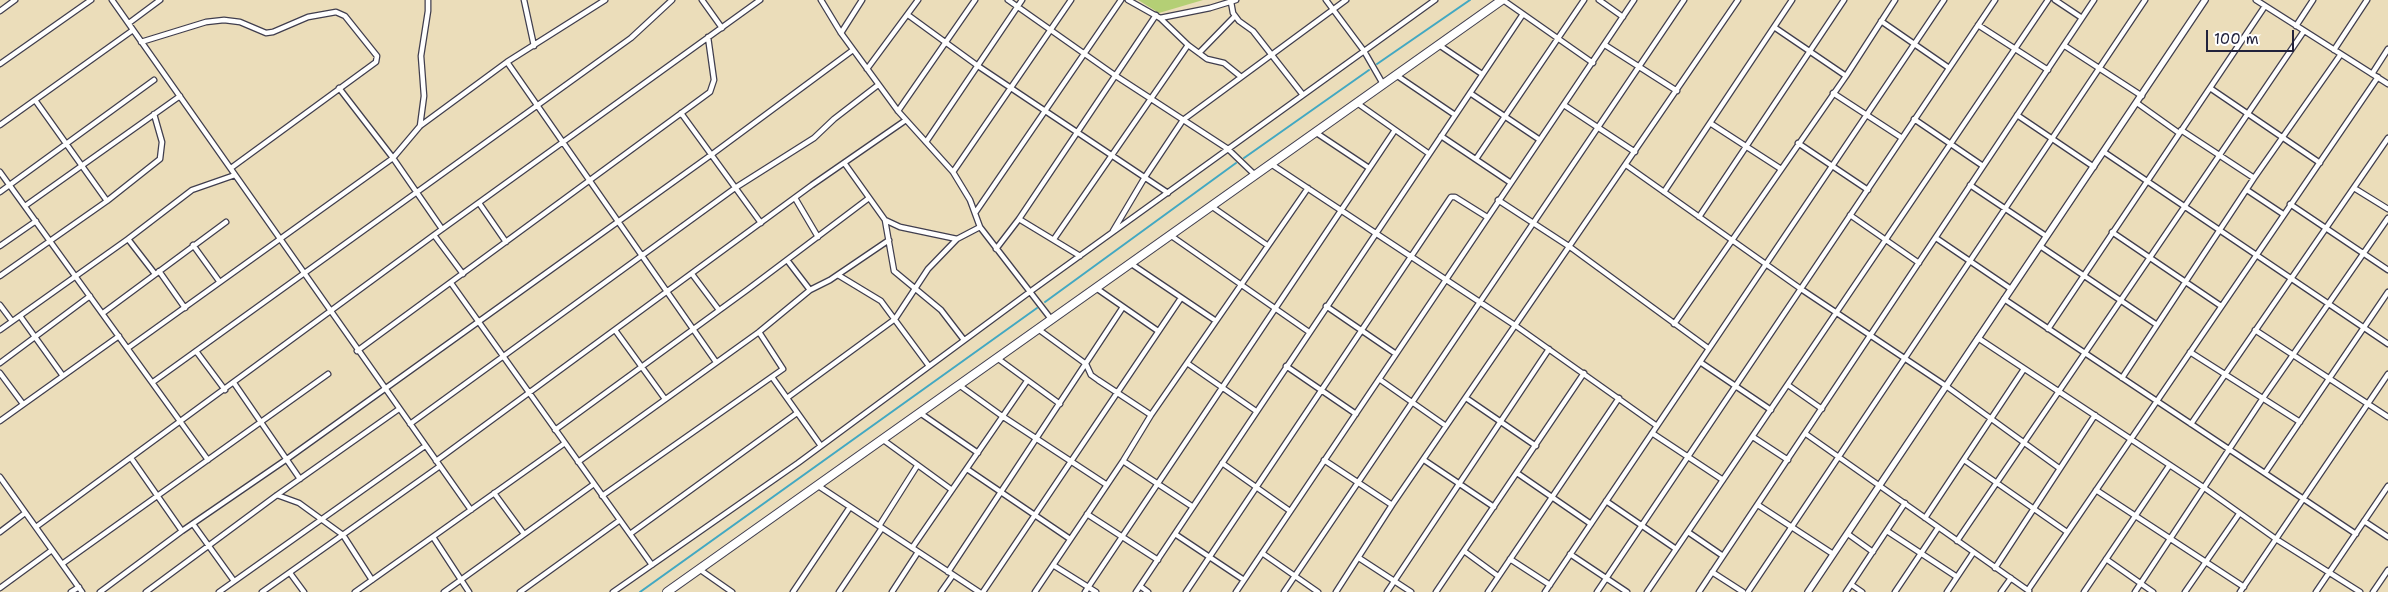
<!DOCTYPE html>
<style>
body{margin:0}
#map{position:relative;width:2388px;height:592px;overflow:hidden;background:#ebddba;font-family:"Shantell Sans",sans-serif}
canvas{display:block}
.scale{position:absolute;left:2206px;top:30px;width:88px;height:22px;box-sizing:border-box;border:2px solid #22223b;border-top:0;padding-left:6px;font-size:15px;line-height:18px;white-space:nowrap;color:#22223b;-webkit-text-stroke:4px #fff;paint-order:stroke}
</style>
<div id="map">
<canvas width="2388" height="592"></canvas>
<div class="scale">100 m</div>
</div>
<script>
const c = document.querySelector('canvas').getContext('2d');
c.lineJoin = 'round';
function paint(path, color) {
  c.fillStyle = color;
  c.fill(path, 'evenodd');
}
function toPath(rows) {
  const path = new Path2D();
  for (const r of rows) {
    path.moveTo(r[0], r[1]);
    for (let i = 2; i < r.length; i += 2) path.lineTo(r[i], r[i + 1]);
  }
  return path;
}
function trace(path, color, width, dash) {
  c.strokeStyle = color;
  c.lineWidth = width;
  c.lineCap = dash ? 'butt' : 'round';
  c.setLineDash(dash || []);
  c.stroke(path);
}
paint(toPath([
 [1138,0,1203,0,1159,13]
]), '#b4cf75');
trace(toPath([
 [1377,64,1470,0],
 [1244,158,1369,70],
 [1045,302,1236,163],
 [640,592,1037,308]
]), '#42a8c2', 2);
const minor = toPath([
 [112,0,471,510],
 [524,0,534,46],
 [702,0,722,28],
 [821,0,841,33,898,111,953,172,970,200,980,227,1051,319],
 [1008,0,1116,76,1228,149,1255,175],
 [1128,0,1160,18,1188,45,1207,59,1224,63,1240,76],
 [1326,0,1364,51,1383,84],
 [1503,0,1593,63],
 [1599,0,1623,17],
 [2055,0,2082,18],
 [2256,0,2388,84],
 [1231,2,1233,13,1239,21,1253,31,1303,95],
 [0,11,15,0],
 [908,15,978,66,1168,193],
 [1160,18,1210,8,1236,0],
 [1881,21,1949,68],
 [129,23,160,0],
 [1978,25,2048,70],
 [2296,26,2313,0],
 [1774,27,1846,76],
 [841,33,862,0],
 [141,42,206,22,224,20,240,22,266,33,273,32,308,17,336,12,345,16,377,56,376,62,231,168],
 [1439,45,1482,74],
 [1605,45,1677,91],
 [2065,46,2142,96],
 [2334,50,2367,0],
 [1199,53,1235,16],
 [507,62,716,362],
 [0,64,91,0],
 [867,69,918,0],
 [2372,74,2388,49],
 [1396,75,1455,115],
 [339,88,393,158,442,229],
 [2210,88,2320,163],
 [1470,93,1540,140],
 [1833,93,1902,138],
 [35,100,107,201],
 [1357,103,1428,153],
 [2137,103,2179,133],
 [1564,105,1635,152],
 [898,111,975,0],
 [681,113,761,223],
 [2017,115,2094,167],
 [1914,119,1983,166],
 [1710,123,1781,169],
 [0,125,133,30],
 [420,126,424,96,421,56,428,11,428,0],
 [2181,130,2254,178],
 [1315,132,1369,168],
 [1441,136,1511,183],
 [926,142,1022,0],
 [1798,143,1868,190],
 [2104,152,2388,344],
 [1476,159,1584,0],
 [845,164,885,220,900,227,957,239,980,227],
 [1271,164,1516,326,1657,426],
 [1626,165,1801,289,1946,386,2059,468],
 [0,172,208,460],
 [953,172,1071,0],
 [1970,185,2046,236],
 [2354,188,2388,209],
 [2247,190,2283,214],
 [0,192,154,80],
 [1664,192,1792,0],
 [795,198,818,237],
 [1498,200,1570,247,1708,348],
 [479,203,506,242],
 [2290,204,2388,270],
 [25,206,180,96],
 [1211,206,1267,245],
 [975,213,1121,0],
 [1850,215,1919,263],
 [1699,217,1844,0],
 [1019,219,1080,256],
 [885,220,894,271,941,310,964,340],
 [1113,231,1145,177,1183,120,1346,0],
 [2112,232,2221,306],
 [434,235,463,274],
 [1170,235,1309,332],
 [1936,238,2011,289],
 [128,239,155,274],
 [1054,239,1188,45],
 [193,245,219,281],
 [0,246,36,221],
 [2040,246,2157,325],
 [996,249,1019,219,1156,15],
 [787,260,810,290],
 [1130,263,1216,321],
 [159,271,185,308],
 [692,274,719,310],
 [838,275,881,301,929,366],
 [0,276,107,201,160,159,162,142,154,114],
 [451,283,652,565],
 [1096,288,1158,331],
 [2004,299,2356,534],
 [0,305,12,321],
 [1326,306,1396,354],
 [103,313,226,222],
 [20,316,63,376],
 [1674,324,1846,76,1895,0],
 [1038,329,1086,364,1091,375,1098,380,1151,415],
 [2048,329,2265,6],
 [0,330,128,239,192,190,235,175],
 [615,330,665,399],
 [2255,330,2388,417],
 [1978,338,2203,487,2276,539,2360,592],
 [128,348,393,158,420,126,507,62,605,0],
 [196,351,225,390],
 [357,351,710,92,714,80,708,37],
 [2190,352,2300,422],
 [997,358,1060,404],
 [1700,362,1771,410],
 [0,363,90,296],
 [1187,363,1256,411],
 [1286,366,1356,414],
 [0,373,23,404],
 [772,377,821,446],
 [2122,378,2254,178,2341,54],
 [1379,379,1446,426],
 [153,382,631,38,672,0],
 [234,383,300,479],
 [959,385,1002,416,1107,485],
 [1788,385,1822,409],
 [787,398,895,319,928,269,957,239],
 [1466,398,1536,446],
 [920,413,978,453],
 [0,421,119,336],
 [410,424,735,188,814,138,834,119,878,85],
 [2191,424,2388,138],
 [555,430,747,290,869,198],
 [1652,433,1723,480],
 [1806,434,2029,591],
 [1753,437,1788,460],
 [882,439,952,490],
 [131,458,182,531],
 [1324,460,1392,505],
 [1424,460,1494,507],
 [1964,460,2067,532],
 [436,461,812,185,906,120],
 [1123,461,1193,507],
 [578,462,759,332,810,290,830,280,889,240],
 [1222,463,1290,511],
 [967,469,1070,539],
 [1517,473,1591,524],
 [2265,473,2388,292],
 [0,477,82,592],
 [817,485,979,592],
 [2096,490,2244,587],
 [494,493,524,534],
 [277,495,299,503,343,535,372,580],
 [602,496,783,369,759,332],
 [1606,501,1676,549],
 [1758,505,1833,554],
 [1087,514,1158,560],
 [1925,518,2024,369],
 [2364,521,2388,537],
 [193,524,234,581],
 [879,526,917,466],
 [36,527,434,235,760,0],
 [1887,531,1957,577],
 [0,532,25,513],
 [1688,532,1723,556],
 [630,534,797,413],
 [1175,534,1244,580],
 [1848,534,1873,552],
 [433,537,469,592],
 [1957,541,2304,31],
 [912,548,1027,381],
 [1464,551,1498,576],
 [1262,553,1318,592],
 [1570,554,1627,592],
 [1359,558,1411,592],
 [1510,559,1550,585],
 [2106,559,2153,592],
 [62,564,328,374],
 [1053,565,1096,592],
 [1995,568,2095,415],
 [699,569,732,592],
 [948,572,1123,307],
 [1712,572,1743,592],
 [290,573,304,592],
 [1852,585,1862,592],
 [1140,586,1148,592],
 [0,588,52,550],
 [2028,590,2378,77],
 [71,592,79,587],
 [100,592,182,531,287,459,711,155,853,50],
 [146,592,277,495,399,409],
 [219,592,425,446],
 [262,592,440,466],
 [355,592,565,443],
 [444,592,594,484],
 [520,592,620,520],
 [613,592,798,463,1031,291,1435,0],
 [793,592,850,507],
 [839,592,882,528],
 [892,592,918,552],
 [941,592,953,575],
 [983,592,1181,298],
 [1035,592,1123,461,1151,415,1308,188],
 [1085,592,1395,130],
 [1136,592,1523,14],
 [1186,592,1451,197,1455,197,1487,217],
 [1236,592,1634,0],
 [1284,592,1684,0],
 [1336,592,1392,505,1738,0],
 [1387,592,1549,349],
 [1436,592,1584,373],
 [1488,592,1619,398],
 [1545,592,1944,0],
 [1597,592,1995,0],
 [1647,592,2048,0],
 [1699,592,2094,0],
 [1748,592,2145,0],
 [1846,592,1905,503],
 [1895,592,1938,528],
 [1947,592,1973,553],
 [2001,592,2011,578],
 [2084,592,2169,466],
 [2135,592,2263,398,2388,218],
 [2185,592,2239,514],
 [2240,592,2388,374],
 [2316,592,2388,486],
 [2373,592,2388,570]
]);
const tertiary = toPath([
 [1808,592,2205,0]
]);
const primary = toPath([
 [667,592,1502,0]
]);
trace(minor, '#403e4e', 7);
trace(tertiary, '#403e4e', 8);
trace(primary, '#403e4e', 10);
trace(minor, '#fff', 4.5);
trace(tertiary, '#fff', 5.5);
trace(primary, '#fff', 8);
</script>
